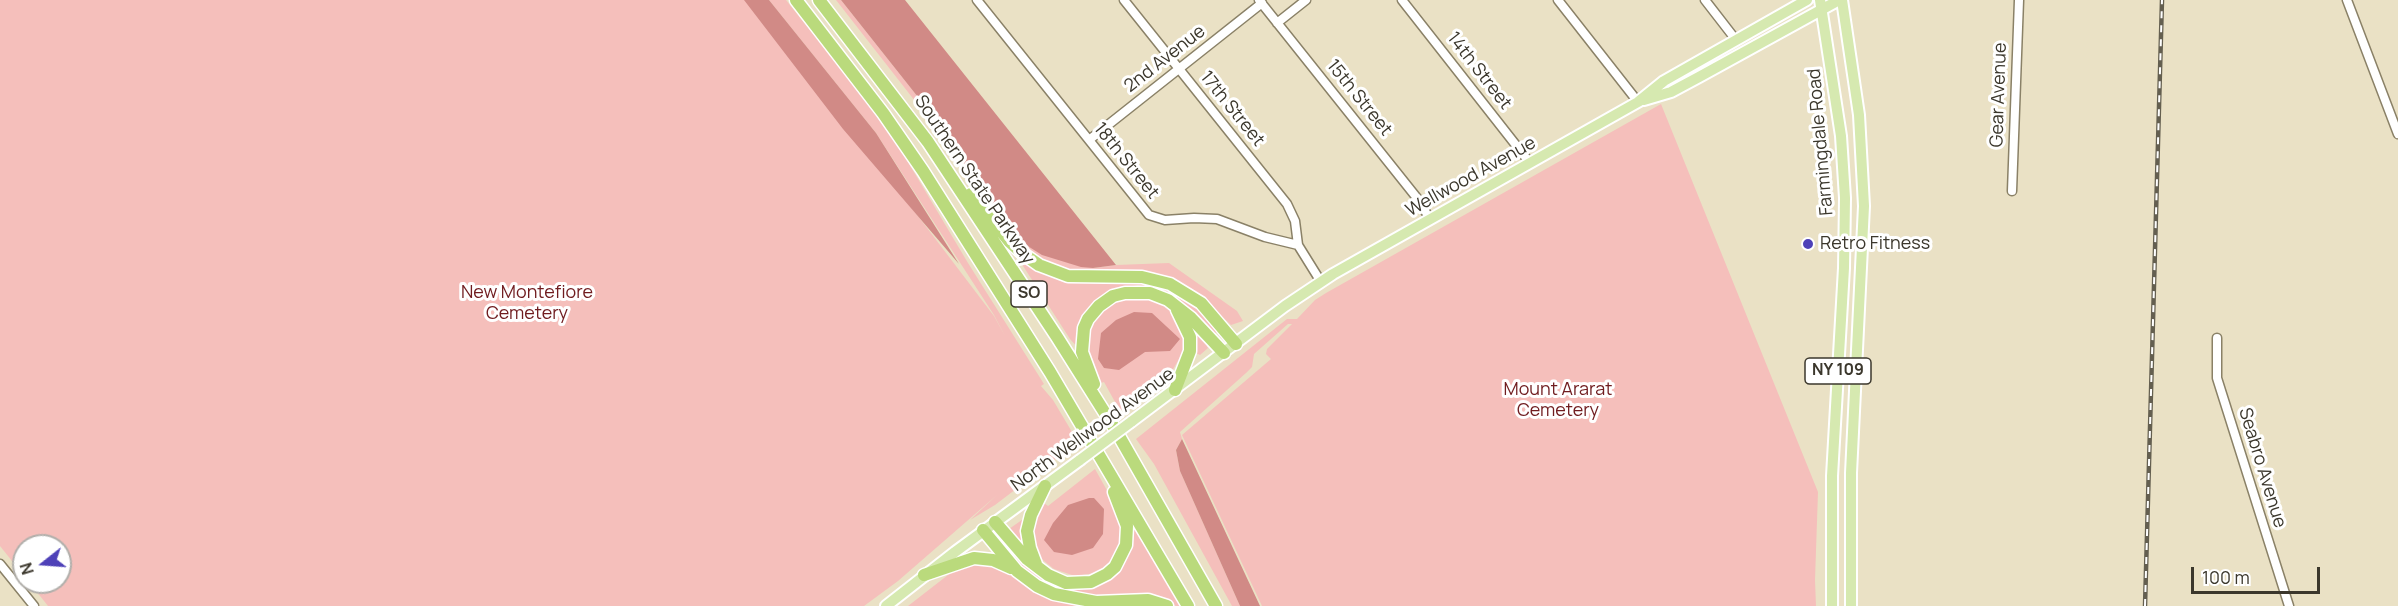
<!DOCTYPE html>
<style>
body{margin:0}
#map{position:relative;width:2398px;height:606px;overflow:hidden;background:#eae1c5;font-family:Manrope,sans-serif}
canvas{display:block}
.north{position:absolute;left:12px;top:534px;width:60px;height:60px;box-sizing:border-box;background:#fff;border:2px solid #b1afab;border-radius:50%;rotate:253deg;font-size:16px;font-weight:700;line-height:24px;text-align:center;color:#3b372c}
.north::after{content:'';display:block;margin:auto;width:21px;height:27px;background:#4e41b8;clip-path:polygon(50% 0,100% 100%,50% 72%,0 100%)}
.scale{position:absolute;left:2191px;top:567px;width:129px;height:27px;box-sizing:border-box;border:3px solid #3b372c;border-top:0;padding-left:8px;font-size:18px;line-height:21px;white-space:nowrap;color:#3b372c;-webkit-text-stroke:4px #fff;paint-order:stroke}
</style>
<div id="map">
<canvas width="2398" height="606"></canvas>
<div class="north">N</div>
<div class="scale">100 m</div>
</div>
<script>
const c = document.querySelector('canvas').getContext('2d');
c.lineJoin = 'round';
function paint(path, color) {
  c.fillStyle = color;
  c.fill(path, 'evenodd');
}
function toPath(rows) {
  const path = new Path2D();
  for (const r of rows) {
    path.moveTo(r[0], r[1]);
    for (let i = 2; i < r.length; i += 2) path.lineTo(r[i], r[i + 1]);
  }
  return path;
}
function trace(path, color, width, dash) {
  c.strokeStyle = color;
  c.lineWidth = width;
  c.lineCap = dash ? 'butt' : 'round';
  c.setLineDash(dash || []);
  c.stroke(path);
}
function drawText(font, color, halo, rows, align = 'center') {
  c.font = font + ' Manrope,sans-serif';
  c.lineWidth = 6;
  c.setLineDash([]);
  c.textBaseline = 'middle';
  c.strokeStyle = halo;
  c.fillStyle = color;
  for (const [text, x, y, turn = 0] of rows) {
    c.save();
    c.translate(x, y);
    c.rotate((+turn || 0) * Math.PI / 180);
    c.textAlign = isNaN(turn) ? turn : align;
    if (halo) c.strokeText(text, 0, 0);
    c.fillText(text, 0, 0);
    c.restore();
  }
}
paint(toPath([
 [0,0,747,0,921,220,994,316,1005,336,994,315,876,133,769,0,786,0,867,102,905,157,968,263,1044,384,1041,386,1053,400,1078,442,995,505,970,520,997,495,898,581,864,606,48,606,29,582,60,582,60,546,24,546,24,576,0,546],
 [836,0,841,0,929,111,1015,238,1093,268,1116,265,1169,263,1237,311,1243,321,1231,325,1196,292,1177,281,1155,273,1128,270,1070,270,1052,266,1032,255,1014,241,922,110],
 [1661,104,1818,492,1815,580,1816,606,1262,606,1182,435,1271,359,1266,354,1267,349,1292,324,1288,324,1254,354,1252,367,1246,373,1180,432,1182,439,1176,450,1180,471,1240,606,1232,606,1154,464,1136,439,1287,319,1297,319,1315,300,1326,293],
 [1016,255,1036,266,1156,282,1196,302,1220,332,1214,333,1196,314,1176,297,1157,288,1138,285,1119,289,1106,294,1079,349,1070,339],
 [1136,295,1155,299,1172,311,1188,344,1172,371,1120,411,1104,382,1101,383,1089,361,1086,344,1091,322,1103,308,1117,300],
 [1194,329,1209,342,1207,346,1208,348,1200,355,1196,353],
 [1095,469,1123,519,1124,538,1116,560,1096,573,1075,576,1054,569,1038,556,1032,537,1034,519,1044,503,1048,506],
 [1029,515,1028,549,1009,529],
 [1134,529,1181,606,1176,606,1157,596,1144,594,1110,598,1057,590,1039,581,1025,570,1000,541,1001,538,1050,581,1115,574,1126,559,1132,545],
 [973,561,995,564,1053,600,1077,606,908,606,957,568]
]), '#f5bfbb');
paint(toPath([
 [744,0,769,0,876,133,959,264,843,129],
 [841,0,905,0,1116,265,1093,268,1081,267,1042,255,1015,238,929,111],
 [1134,312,1152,313,1180,339,1170,351,1145,352,1119,370,1104,368,1098,359,1101,333,1116,320],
 [1182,439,1260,606,1240,606,1180,471,1176,450],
 [1089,498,1094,498,1104,509,1103,534,1093,548,1072,555,1054,552,1044,540,1053,523,1068,505]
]), '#d18a86');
const minor = toPath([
 [977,0,1149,215,1165,220,1194,218,1217,219,1265,237,1298,245],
 [1124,0,1287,204,1295,221,1298,245,1321,282],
 [1259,0,1417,198,1430,219],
 [1402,0,1530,163],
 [1558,0,1638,102],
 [1705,0,1736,40],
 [2347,0,2398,134],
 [1277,23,1306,0],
 [1089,140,1262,3],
 [2012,191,2019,0],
 [2217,338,2217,378,2289,606],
 [0,564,34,606]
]);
const major = toPath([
 [1820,0,1841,136,1845,198,1844,268,1832,476,1832,606],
 [1842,0,1859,115,1864,206,1851,473,1851,606],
 [1644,100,1671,92,1699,77,1839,0],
 [1131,422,1285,306,1333,274,1638,102,1664,81,1807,0],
 [886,606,955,552,1080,460]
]);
const highway = toPath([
 [796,0,883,113,923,171,1050,372,1188,606],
 [819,0,928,142,1057,337,1115,429,1216,606],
 [971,194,1009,241,1022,253,1039,265,1068,276,1142,277,1170,284,1201,303,1236,344],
 [1094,384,1082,352,1084,328,1088,319,1099,306,1113,296,1125,293,1150,293,1168,300,1191,318,1224,353],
 [1175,390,1190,351,1190,337,1177,310],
 [995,522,1027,559,1048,575,1066,583,1091,582,1107,574,1115,567,1126,545,1127,526,1114,492],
 [983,530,1017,571,1037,586,1054,594,1096,602,1148,600,1167,606],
 [1036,564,1030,548,1027,531,1031,515,1045,486],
 [924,575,974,558,993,560,1011,568]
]);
trace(minor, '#8a8167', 11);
trace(major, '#fff', 14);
trace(highway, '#fff', 15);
trace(minor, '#fff', 8);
trace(major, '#d6e9b0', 10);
trace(highway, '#bada7c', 12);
const rail = toPath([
 [2145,606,2162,0]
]);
trace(rail, '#645f50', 4.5);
trace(rail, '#fff', 2, [7]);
const majorBridge = toPath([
 [1080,460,1131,422]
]);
trace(majorBridge, '#fff', 14, []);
trace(majorBridge, '#d6e9b0', 10);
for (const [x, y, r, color] of [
 [1808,244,6,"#4e41b8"]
]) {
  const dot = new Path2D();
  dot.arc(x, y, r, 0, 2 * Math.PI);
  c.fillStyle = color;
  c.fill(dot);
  trace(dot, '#fff', 2);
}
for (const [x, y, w] of [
 [1029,294,36],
 [1838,371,66]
]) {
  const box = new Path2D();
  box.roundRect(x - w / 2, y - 13, w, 26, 4.5);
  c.fillStyle = '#fff';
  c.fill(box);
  trace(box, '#3b372c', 1.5);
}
drawText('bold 16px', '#3b372c', null, [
 ["SO",1029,294],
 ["NY 109",1838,371]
]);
drawText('18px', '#3b372c', '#fff', [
 ["2nd Avenue",1165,59,-38],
 ["14th Street",1479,71,52],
 ["Gear Avenue",1999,95,-88],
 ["15th Street",1359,98,51],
 ["17th Street",1232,109,51],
 ["Farmingdale Road",1821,142,-95],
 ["18th Street",1126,161,51],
 ["Wellwood Avenue",1471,177,-29],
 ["Southern State Parkway",974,180,56],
 ["North Wellwood Avenue",1093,430,-36],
 ["Seabro Avenue",2262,468,73]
]);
drawText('18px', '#3b372c', '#fff', [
 ["Retro Fitness",1820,244]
], 'left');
drawText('18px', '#701c1f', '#fff', [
 ["New Montefiore",527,293],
 ["Cemetery",527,314],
 ["Mount Ararat",1558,390],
 ["Cemetery",1558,411]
]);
</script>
